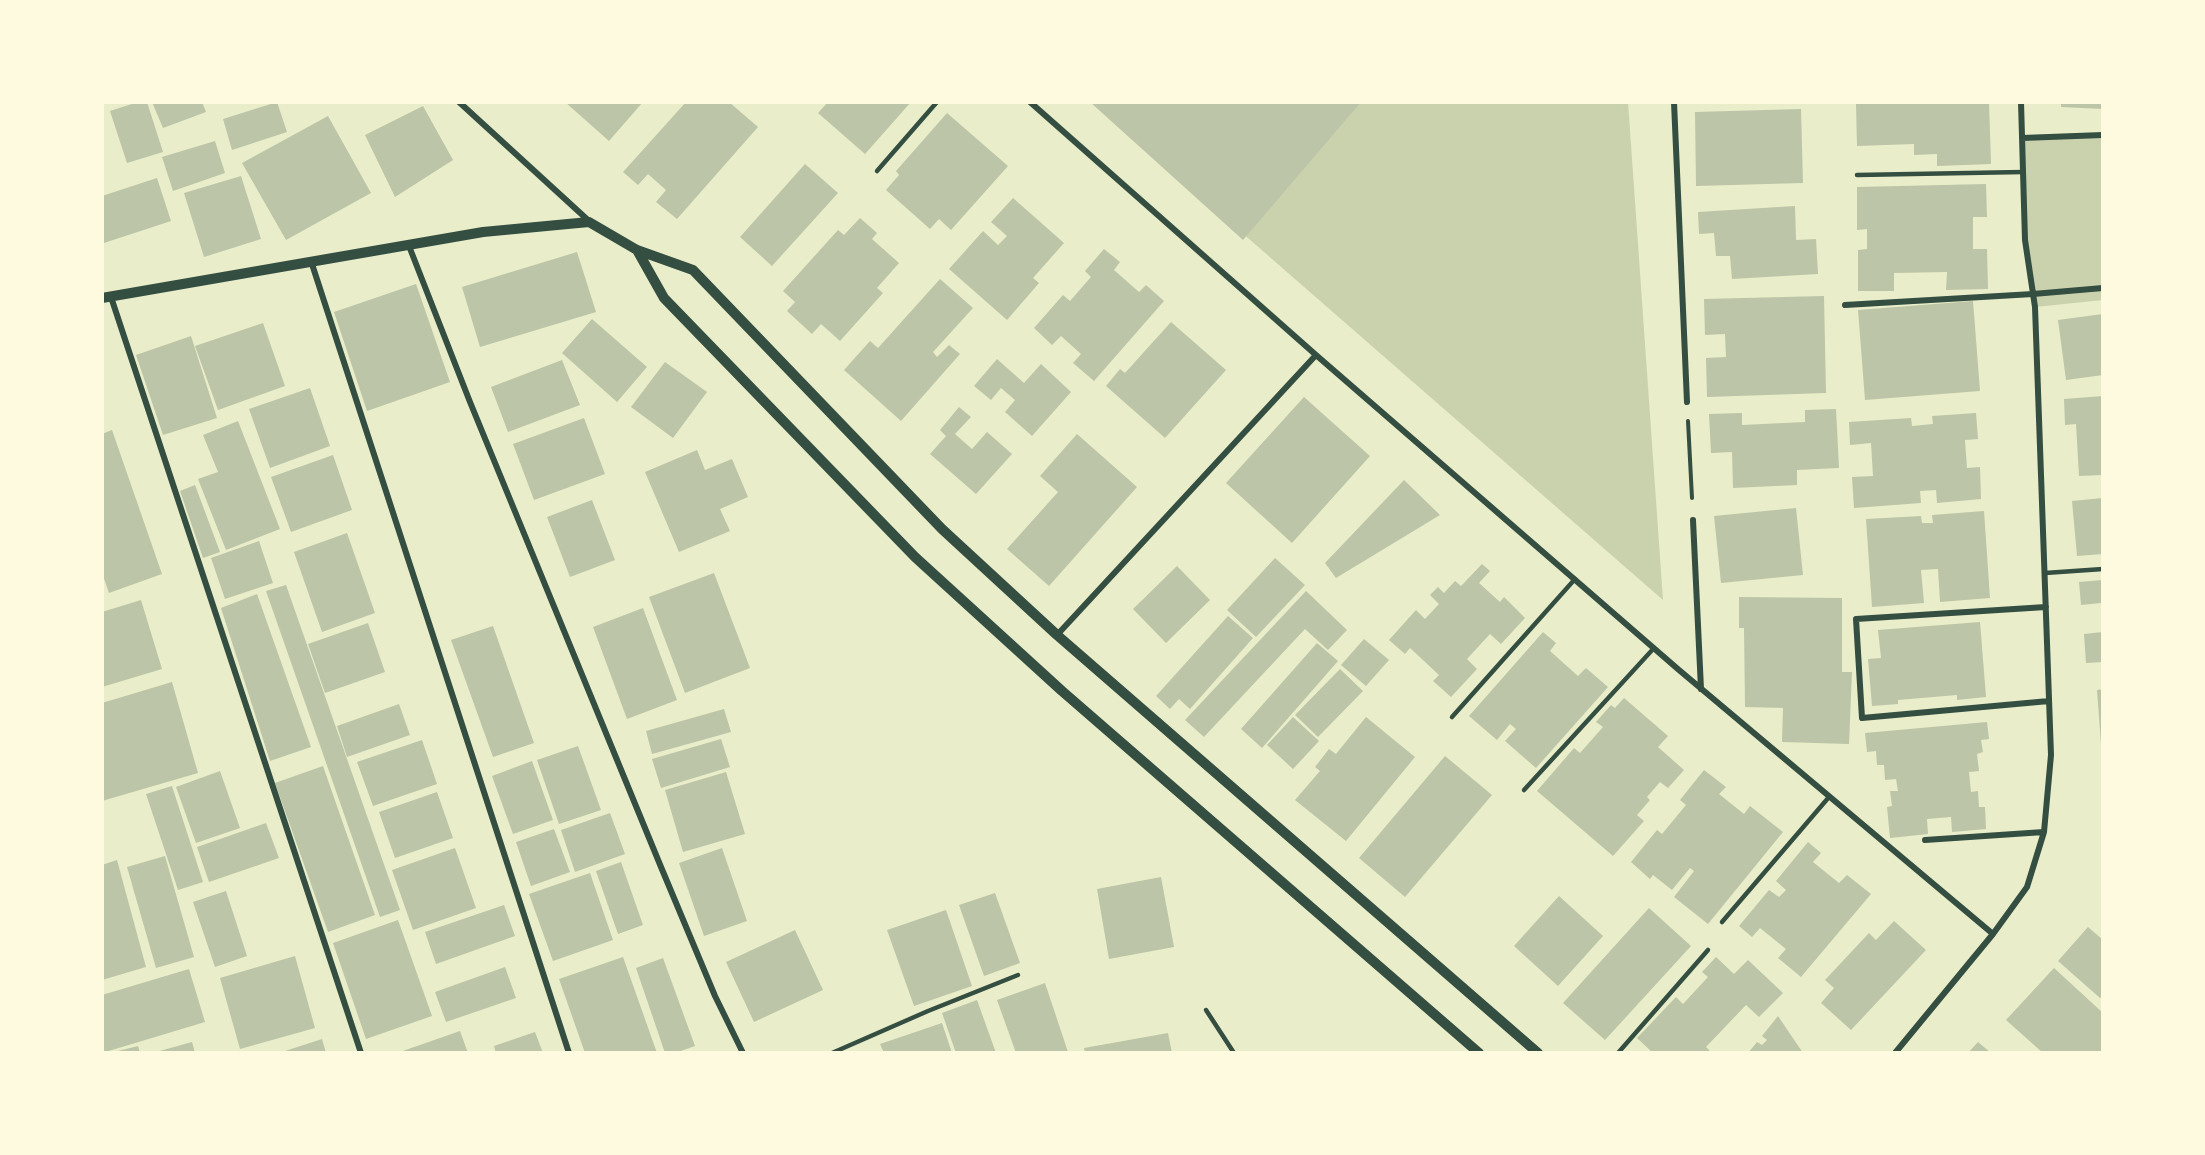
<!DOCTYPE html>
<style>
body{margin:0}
#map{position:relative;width:2205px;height:1155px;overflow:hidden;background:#e9edc9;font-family:"Crimson Pro",serif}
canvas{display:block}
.frame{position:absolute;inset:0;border:104px solid #fefae0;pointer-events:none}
</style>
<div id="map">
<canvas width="2205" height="1155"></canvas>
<div class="frame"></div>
</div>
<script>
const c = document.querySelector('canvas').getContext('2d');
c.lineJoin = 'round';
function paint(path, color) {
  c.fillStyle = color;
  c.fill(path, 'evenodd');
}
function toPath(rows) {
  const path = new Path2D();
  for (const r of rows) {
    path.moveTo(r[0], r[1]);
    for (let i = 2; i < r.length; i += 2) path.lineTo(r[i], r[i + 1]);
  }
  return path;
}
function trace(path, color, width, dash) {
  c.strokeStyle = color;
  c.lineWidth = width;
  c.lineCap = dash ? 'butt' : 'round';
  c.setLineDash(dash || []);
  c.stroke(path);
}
paint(toPath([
 [1092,102,1628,102,1663,600],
 [2103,135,2103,300,2035,307,2025,240,2022,138]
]), '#cad2ad');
paint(toPath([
 [138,102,147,102,163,152,127,163,110,111],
 [152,102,202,102,206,112,163,128],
 [277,102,287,132,232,150,223,119],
 [565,102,643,102,609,141],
 [686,102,729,102,758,127,677,219,656,202,666,190,648,174,638,185,623,172],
 [828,102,911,102,865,154,818,113],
 [1090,102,1361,102,1243,240],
 [1914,102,1989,102,1991,164,1937,166,1937,154,1914,155,1914,144,1857,146,1856,104],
 [2061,102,2103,102,2103,109,2061,107],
 [423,106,453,160,395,197,365,135],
 [1801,109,1803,183,1696,186,1695,112],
 [947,113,1008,166,951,230,939,219,930,229,886,190,899,175,896,171],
 [328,116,371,193,286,240,242,163],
 [215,141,225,173,173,191,162,157],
 [805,164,838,193,772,266,740,237],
 [241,176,261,239,204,257,184,193],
 [157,178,171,221,104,243,102,196],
 [1986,184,1987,217,1973,217,1973,249,1987,249,1988,289,1946,290,1947,272,1894,273,1894,291,1858,291,1858,250,1867,249,1867,229,1857,230,1857,187],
 [1013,198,1064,243,1033,278,1039,283,1007,320,949,269,983,231,998,245,1007,236,991,222],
 [1795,206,1796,240,1816,239,1818,274,1732,279,1730,256,1716,256,1714,233,1699,234,1698,212],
 [860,218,877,233,872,239,899,263,877,288,883,293,840,341,821,324,812,334,787,311,795,302,783,291,838,230,844,235],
 [1104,249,1120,262,1114,270,1139,292,1146,285,1164,301,1094,381,1073,363,1081,354,1061,336,1052,345,1034,328,1063,295,1070,301,1091,277,1085,271],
 [577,252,596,312,480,347,462,287],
 [940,279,973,308,933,352,937,357,949,345,960,354,901,421,844,370,870,341,878,348],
 [416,284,450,382,367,411,334,312],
 [1824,296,1826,393,1707,397,1706,358,1726,357,1725,334,1705,335,1704,299],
 [1973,301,1980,391,1865,400,1858,310],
 [2103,314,2103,375,2066,380,2058,320],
 [592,319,647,367,617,402,562,353],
 [1171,322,1226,370,1165,438,1106,386,1120,369,1125,373],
 [263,323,285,386,218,410,195,346],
 [191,336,217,418,163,435,136,355],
 [997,359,1024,383,1041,364,1071,392,1032,436,1005,412,1015,400,1001,388,991,400,974,386],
 [562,360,580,405,508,432,491,387],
 [665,362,707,392,673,438,631,407],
 [310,388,330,446,270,468,249,409],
 [2103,396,2103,475,2079,476,2076,424,2065,425,2064,399],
 [1304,397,1370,456,1292,543,1226,483],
 [959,407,971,417,955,434,972,449,987,432,1012,454,976,494,930,454,946,436,940,430],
 [1836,409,1839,468,1797,470,1797,485,1733,488,1732,452,1711,453,1709,414,1742,413,1742,425,1805,422,1805,410],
 [1976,413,1978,439,1965,440,1967,468,1980,467,1981,499,1937,503,1936,490,1920,491,1921,503,1854,508,1852,477,1873,476,1871,443,1850,445,1849,422,1911,418,1912,426,1933,424,1932,416],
 [584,418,605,474,534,500,513,444],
 [238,421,280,529,226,550,198,479,218,472,203,435],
 [112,430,162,574,109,593,102,573,102,434],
 [1077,434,1137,487,1049,586,1007,549,1058,492,1040,476],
 [697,450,705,470,732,459,748,497,720,509,730,531,679,552,645,472],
 [333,455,352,510,291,532,271,477],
 [1404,480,1440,515,1336,578,1325,563],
 [195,485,220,552,203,558,180,491],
 [2103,498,2103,554,2077,556,2072,501],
 [592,500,615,560,570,577,547,517],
 [1796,508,1803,575,1721,583,1714,516],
 [1984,511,1990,598,1940,602,1938,569,1921,570,1924,603,1872,607,1866,519,1921,516,1922,523,1933,523,1932,515],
 [347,533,375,613,322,632,294,552],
 [259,541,273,583,225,599,211,558],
 [1275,558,1305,585,1256,637,1227,610],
 [1482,564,1490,571,1479,583,1500,602,1504,597,1525,618,1501,644,1490,634,1467,659,1477,669,1451,697,1433,681,1439,675,1410,648,1405,654,1389,640,1416,610,1425,619,1439,604,1430,595,1438,587,1444,593,1455,581,1461,586],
 [1177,566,1210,600,1166,643,1133,609],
 [714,573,750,668,685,693,649,597],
 [2103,580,2103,610,2101,610,2101,603,2081,605,2079,582],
 [286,585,400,910,380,917,266,591],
 [1306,591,1347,630,1328,650,1305,629,1204,737,1185,720],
 [257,594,311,747,270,761,221,608],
 [1739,597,1842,598,1842,672,1852,672,1849,744,1782,742,1783,708,1745,707,1744,628,1739,628],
 [141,600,162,669,102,687,102,612],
 [643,608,677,700,627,719,593,627],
 [1228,616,1253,638,1190,709,1179,699,1170,709,1156,696],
 [1980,622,1986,697,1957,700,1957,695,1898,700,1898,704,1872,706,1868,659,1881,658,1878,630],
 [368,623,385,672,325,693,308,644],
 [493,626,534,743,493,757,451,640],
 [1543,632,1556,643,1550,651,1578,676,1586,668,1608,687,1536,768,1505,741,1516,729,1510,724,1497,740,1469,716],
 [2103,632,2103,662,2086,663,2084,634],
 [1364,639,1389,660,1366,686,1341,665],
 [1317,643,1338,661,1262,748,1241,729],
 [1340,669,1363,691,1318,737,1295,715],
 [172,682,198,773,102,801,102,703],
 [2103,689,2103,744,2101,744,2097,690],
 [1624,698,1668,736,1658,747,1684,770,1668,788,1660,782,1647,797,1650,800,1637,815,1644,821,1613,856,1537,791,1574,748,1580,753,1603,727,1596,722,1611,705,1615,708],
 [399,704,410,735,347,757,337,726],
 [724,709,731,732,652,754,646,731],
 [1293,717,1319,741,1293,769,1267,745],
 [1366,717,1415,757,1346,841,1295,800,1320,771,1315,767,1329,749,1336,754],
 [1987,722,1989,739,1981,740,1983,752,1977,754,1979,771,1969,772,1971,792,1978,791,1979,807,1985,807,1986,829,1952,832,1951,817,1927,819,1928,834,1890,838,1887,807,1892,806,1890,791,1898,791,1896,779,1885,780,1884,765,1877,765,1876,751,1867,752,1865,733],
 [721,739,730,767,661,788,652,759],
 [422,740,437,784,373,806,357,762],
 [578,746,601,810,559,824,537,760],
 [1445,756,1492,795,1405,897,1359,858],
 [532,761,553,820,513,834,492,776],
 [323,766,375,915,328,932,275,783],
 [1704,770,1726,787,1719,794,1744,814,1750,806,1783,832,1708,924,1674,897,1694,871,1690,868,1672,890,1653,875,1650,879,1631,862,1657,830,1662,834,1686,805,1680,800],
 [220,771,240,828,196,843,176,787],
 [726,772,745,834,683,852,665,790],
 [172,786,203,882,178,890,146,794],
 [437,792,453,838,395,858,379,812],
 [610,813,625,854,575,872,561,830],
 [266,823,279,858,209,882,197,847],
 [554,829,570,872,531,886,516,842],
 [1808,842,1821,853,1813,862,1839,883,1847,875,1871,894,1801,977,1778,958,1786,949,1760,928,1752,937,1739,926,1769,890,1779,897,1786,890,1776,881],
 [455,848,476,908,413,930,392,870],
 [722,848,747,921,704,936,679,863],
 [165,856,194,957,156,968,127,867],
 [117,860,146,967,102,980,102,865],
 [621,862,643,925,618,934,596,871],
 [590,873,613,940,553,961,529,894],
 [1161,877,1174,947,1109,959,1097,889],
 [226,891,247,956,215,967,193,902],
 [995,893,1020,963,984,976,959,905],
 [1559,896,1603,936,1558,986,1514,946],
 [504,905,515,936,436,964,425,932],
 [1649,908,1691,946,1605,1040,1563,1003],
 [946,910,972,986,914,1006,887,930],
 [398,920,432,1016,366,1039,333,943],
 [1894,921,1926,950,1851,1030,1821,1003,1834,988,1825,980,1869,933,1876,940],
 [2088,927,2103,940,2103,994,2100,998,2058,961],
 [795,930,823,990,754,1022,726,962],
 [295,956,315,1028,240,1049,220,978],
 [623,957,657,1053,585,1053,559,979],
 [1716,957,1734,974,1748,960,1783,993,1759,1017,1746,1005,1706,1047,1712,1053,1653,1053,1637,1038,1676,997,1683,1004,1708,977,1702,972],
 [663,958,695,1046,675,1053,665,1053,636,968],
 [505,967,516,998,446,1022,435,992],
 [2054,968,2103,1013,2103,1053,2043,1053,2006,1020],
 [189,969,205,1022,102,1053,102,995],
 [1045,983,1068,1052,1016,1053,997,1000],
 [977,1000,996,1053,956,1053,942,1013],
 [1778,1016,1803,1053,1748,1053,1757,1042,1762,1045,1767,1040,1762,1036],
 [942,1023,952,1053,884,1053,880,1044],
 [460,1031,468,1053,397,1053],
 [535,1032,543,1053,496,1053,494,1046],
 [1168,1033,1172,1053,1085,1053,1084,1048],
 [322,1039,326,1053,279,1053],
 [192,1042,195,1053,157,1053,156,1052],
 [1978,1042,1991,1053,1968,1053],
 [138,1046,140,1053,114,1053,114,1052]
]), '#bcc5a7');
trace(toPath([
 [1688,421,1692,498]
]), '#344e41', 4);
trace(toPath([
 [877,171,937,102],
 [1857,175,2023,172],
 [2045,573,2103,569],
 [1452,717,1575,579],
 [1524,790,1654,648],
 [1722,922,1829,797],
 [1206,1010,1234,1053],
 [832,1053,928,1011,1018,975],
 [1618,1053,1708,950]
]), '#344e41', 4.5);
trace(toPath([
 [459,102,589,221],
 [1030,102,1316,355,1679,670,1993,934],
 [1674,102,1687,402],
 [2022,138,2103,135],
 [409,246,470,402,661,867,715,996,743,1053],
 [311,261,569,1053],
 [111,297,361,1053],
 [1845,305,2033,294,2103,288],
 [1693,520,1701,689],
 [2046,607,1856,619,1862,718,2049,701],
 [1057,635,1316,355],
 [1925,840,2044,832],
 [1895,1053,1993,934,2027,887,2044,832,2051,755,2035,307,2025,240,2021,102]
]), '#344e41', 6);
trace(toPath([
 [637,250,664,298,915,557,1062,691,1479,1053],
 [102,298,483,232,589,222,637,250,693,270,942,529,1057,635,1538,1053]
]), '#344e41', 10);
</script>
